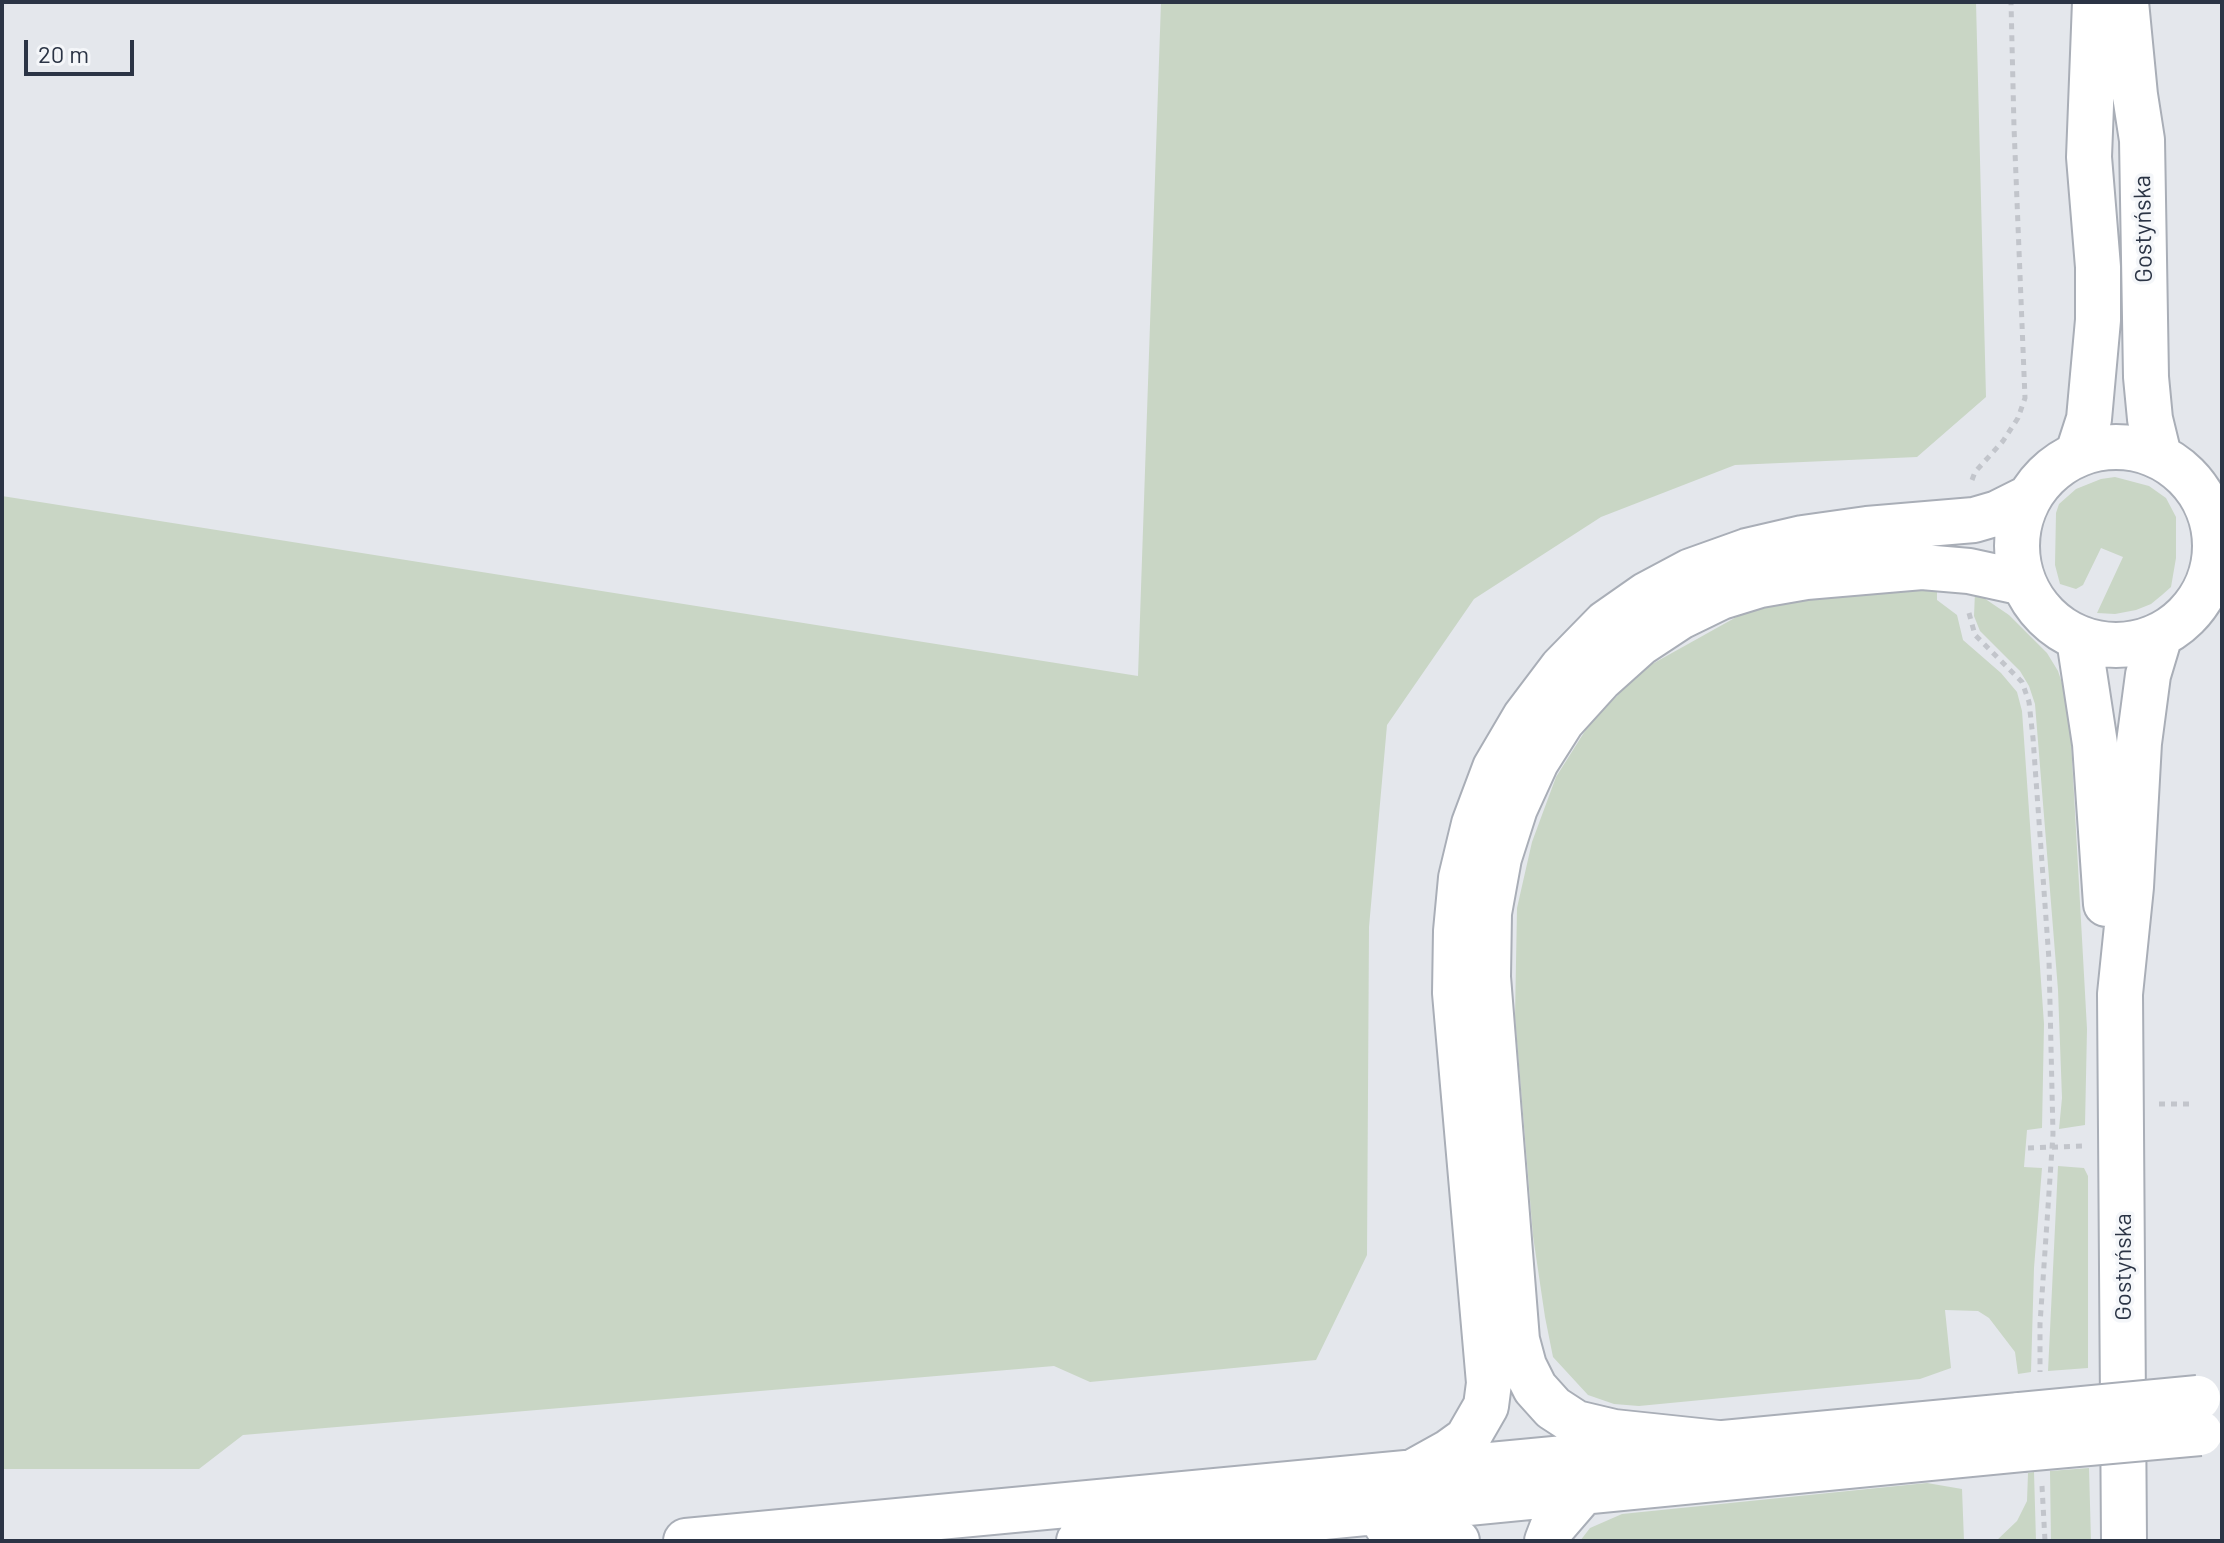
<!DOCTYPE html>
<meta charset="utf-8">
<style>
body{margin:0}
#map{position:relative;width:2224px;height:1543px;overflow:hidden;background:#e4e7ec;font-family:Barlow,sans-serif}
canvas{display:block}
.frame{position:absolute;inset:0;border:4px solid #2b3445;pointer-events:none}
.scale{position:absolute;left:24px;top:40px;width:110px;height:36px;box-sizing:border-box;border:4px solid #2b3445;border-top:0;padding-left:10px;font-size:24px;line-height:28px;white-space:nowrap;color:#2b3445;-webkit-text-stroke:6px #f4f6f9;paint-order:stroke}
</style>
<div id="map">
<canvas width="2224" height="1543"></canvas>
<div class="frame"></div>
<div class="scale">20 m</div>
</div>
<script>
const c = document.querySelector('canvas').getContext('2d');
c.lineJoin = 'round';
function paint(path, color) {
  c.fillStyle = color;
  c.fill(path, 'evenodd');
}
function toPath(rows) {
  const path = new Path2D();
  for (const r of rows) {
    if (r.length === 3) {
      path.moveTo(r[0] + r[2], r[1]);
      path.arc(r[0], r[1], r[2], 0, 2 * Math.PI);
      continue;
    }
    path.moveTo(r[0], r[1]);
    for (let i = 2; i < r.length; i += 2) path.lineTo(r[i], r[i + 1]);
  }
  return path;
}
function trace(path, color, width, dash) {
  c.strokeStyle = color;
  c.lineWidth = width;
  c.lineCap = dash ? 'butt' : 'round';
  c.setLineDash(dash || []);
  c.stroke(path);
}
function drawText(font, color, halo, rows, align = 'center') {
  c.font = font + ' Barlow,sans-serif';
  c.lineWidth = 7;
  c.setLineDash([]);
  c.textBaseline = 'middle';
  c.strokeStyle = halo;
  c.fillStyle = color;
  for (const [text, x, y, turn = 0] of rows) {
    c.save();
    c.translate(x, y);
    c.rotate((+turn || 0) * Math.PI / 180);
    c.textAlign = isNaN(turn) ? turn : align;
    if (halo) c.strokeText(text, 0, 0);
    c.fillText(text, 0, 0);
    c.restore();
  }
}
paint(toPath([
 [1161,2,1976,2,1986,397,1917,457,1735,465,1601,517,1474,599,1387,725,1369,927,1367,1255,1316,1360,1090,1382,1054,1366,243,1435,199,1469,2,1469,2,496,1138,676],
 [2115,477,2149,486,2166,498,2176,517,2176,558,2171,587,2162,595,2151,604,2136,610,2115,614,2097,613,2123,557,2101,548,2083,585,2076,589,2060,584,2055,565,2056,513,2059,504,2076,489,2101,479],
 [1937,589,1937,600,1957,615,1963,640,2001,673,2017,692,2022,711,2044,1024,2042,1128,2027,1130,2024,1167,2042,1168,2034,1268,2031,1372,2018,1374,2015,1352,1989,1318,1978,1311,1945,1310,1951,1368,1920,1379,1639,1406,1614,1404,1588,1395,1553,1357,1545,1317,1533,1236,1515,1017,1517,908,1532,842,1556,777,1590,723,1645,668,1749,610,1825,594],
 [1975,592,2009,615,2047,653,2058,671,2069,704,2087,1029,2085,1125,2059,1129,2062,1098,2058,990,2035,704,2029,686,2020,671,1980,631,1974,616],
 [2058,1166,2084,1168,2088,1176,2088,1368,2048,1371],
 [2089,1468,2091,1541,2051,1541,2050,1471],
 [2034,1472,2036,1541,1996,1541,2017,1521,2027,1501,2028,1473],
 [1927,1483,1962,1489,1964,1541,1580,1541,1590,1528,1622,1514]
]), '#c9d6c5');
const secondary = toPath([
 [2126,2,2135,95,2142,140,2146,377,2150,419,2159,456],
 [2116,546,99],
 [2078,453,2089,419,2098,320,2098,267,2089,157,2095,2],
 [2079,639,2095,744,2106,904],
 [1718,1443,1614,1432,1576,1423,1553,1408,1535,1388,1524,1366,1517,1340,1488,977,1489,913,1499,858,1515,808,1536,762,1562,721,1601,678,1639,644,1680,617,1721,597,1760,585,1806,577,1922,567,1969,571,2024,583],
 [1413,1472,1449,1452,1467,1439,1486,1406,1489,1383,1455,993,1456,931,1461,878,1474,824,1495,768,1525,717,1562,668,1606,623,1646,595,1691,571,1747,551,1803,538,1867,529,1974,520,1998,513,2028,498],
 [1387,1526,1442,1534,1457,1541],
 [686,1541,2020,1415],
 [1079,1541,2022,1449],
 [1547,1541,1552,1528,1583,1492],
 [2124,1541,2120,994,2131,887,2139,743,2148,675,2160,635]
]);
trace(secondary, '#a9aeb7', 48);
trace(toPath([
 [1972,480,1975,472,2003,441,2018,418,2025,398,2014,127,2011,2],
 [1969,613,1975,635,2022,682,2029,702,2033,738,2049,960,2053,1134,2040,1324,2040,1372],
 [2159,1104,2194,1104],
 [2028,1148,2083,1146],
 [2042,1486,2045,1541]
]), '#c2c5cb', 5, [6, 6]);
trace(secondary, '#fff', 44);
const secondaryBridge = toPath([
 [2020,1415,2198,1398],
 [2022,1449,2200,1433]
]);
trace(secondaryBridge, '#a9aeb7', 48, []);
trace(secondaryBridge, '#fff', 44);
drawText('24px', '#2b3445', '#f4f6f9', [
 ["Gostyńska",2143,229,-91],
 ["Gostyńska",2123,1267,-90]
]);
</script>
